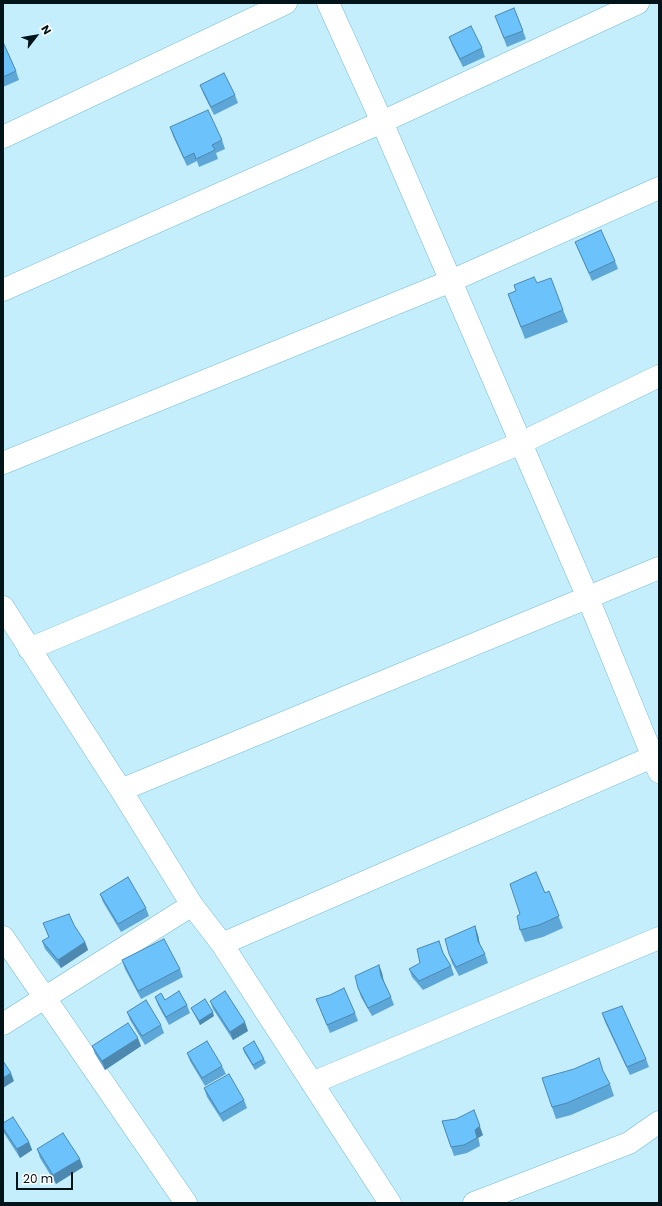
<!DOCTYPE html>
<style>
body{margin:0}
#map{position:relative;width:662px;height:1206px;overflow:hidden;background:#c4eefc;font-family:Poppins,sans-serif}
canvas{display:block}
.frame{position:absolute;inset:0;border:4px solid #00141a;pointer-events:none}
.north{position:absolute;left:16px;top:16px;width:40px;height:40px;-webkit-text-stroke:3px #fff;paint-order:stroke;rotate:59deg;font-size:11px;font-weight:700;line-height:16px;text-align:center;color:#00141a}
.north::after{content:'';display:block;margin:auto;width:14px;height:18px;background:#00141a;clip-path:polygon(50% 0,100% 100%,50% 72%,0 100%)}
.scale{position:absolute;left:16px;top:1172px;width:57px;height:18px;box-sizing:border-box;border:2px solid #00141a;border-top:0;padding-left:5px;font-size:12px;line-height:14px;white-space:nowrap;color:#00141a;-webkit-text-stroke:3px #fff;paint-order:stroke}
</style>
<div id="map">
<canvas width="662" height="1206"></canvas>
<div class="frame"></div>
<div class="north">N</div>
<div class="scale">20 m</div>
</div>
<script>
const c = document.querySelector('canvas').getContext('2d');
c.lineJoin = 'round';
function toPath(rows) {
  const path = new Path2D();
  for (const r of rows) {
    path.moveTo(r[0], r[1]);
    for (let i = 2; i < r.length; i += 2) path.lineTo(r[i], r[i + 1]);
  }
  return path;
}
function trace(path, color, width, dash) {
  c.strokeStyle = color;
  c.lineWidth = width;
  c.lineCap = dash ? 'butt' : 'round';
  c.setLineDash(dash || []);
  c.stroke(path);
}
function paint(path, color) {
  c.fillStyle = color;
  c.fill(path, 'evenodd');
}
const street = toPath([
 [328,3,382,122,588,598,659,772],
 [3,137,286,3],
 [3,290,382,122,638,3],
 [3,463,451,281,659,188],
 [3,607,121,790,192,905,222,944,390,1203],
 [29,649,521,443,659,376],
 [121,790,659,568],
 [3,937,186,1203],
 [222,944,659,754],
 [3,1024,192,905],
 [312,1083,659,938],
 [474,1203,629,1143,659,1122]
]);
trace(street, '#74bcd2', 23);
trace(street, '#fff', 22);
paint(toPath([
 [495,16,523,31,526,39,507,47],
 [449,37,482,48,485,57,463,67,452,45],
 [3,42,16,71,19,80,3,87],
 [200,85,235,95,238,103,214,115,203,93],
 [170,127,222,140,225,149,216,153,218,159,199,167,197,161,187,166,173,136],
 [575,242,615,261,618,269,592,281],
 [537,283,563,310,568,322,525,339,508,294],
 [549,891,563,928,543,937,525,942,520,930,520,914,545,893],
 [100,894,146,908,149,916,121,932,103,902],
 [43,923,85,942,88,950,61,968,45,949,42,941,49,938],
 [475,926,478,935,480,946,485,954,488,963,459,976,452,963,449,954],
 [443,953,451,966,454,975,423,990,412,977,409,969],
 [122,960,180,969,183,977,141,999,125,969],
 [379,965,382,973,384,981,391,997,394,1005,372,1016,361,997,358,988],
 [330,995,355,1013,358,1021,330,1033,316,999],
 [155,997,187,1005,190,1013,169,1025,158,1005],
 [210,1001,248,1031,233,1040,213,1009],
 [191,1008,214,1016,200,1025,193,1012],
 [127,1012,161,1025,164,1033,145,1045,130,1020],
 [602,1013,646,1059,649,1067,630,1075,605,1022],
 [92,1046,141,1046,105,1070,95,1054],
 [243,1048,264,1059,266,1063,255,1070,244,1052],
 [187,1053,222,1066,226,1074,205,1086,190,1061],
 [605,1075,610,1084,614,1096,571,1115,556,1119,542,1078],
 [204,1088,244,1100,247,1108,223,1122,207,1097],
 [442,1121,483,1135,478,1138,480,1146,467,1153,454,1156],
 [3,1123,29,1142,32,1150,20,1158,4,1133,3,1130],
 [37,1149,83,1167,56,1184,40,1158]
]), '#5da7d8');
paint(toPath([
 [475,926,478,935,481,950,478,941],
 [85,942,88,950,61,968,58,960],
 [379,965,382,973,384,985,381,976],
 [213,1012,214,1016,200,1025,199,1021],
 [245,1022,248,1031,233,1040,230,1032],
 [138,1038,141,1046,105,1070,102,1061],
 [11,1073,14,1081,3,1088,3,1078],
 [474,1110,483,1135,478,1138,480,1146,475,1130],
 [29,1142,32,1150,20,1158,17,1149],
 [80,1159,83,1167,56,1184,53,1175]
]), '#4c88b0');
const building = toPath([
 [514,8,523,31,504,38,495,16,514,8],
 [471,26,482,48,460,59,449,37,471,26],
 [3,42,16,71,3,77,3,42],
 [224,73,235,95,211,107,200,85,224,73],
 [208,110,222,140,212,145,215,150,196,159,194,153,184,158,170,127,208,110],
 [601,230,615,261,589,273,575,242,601,230],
 [534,277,537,283,551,278,563,310,521,327,508,294,516,291,514,285,534,277],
 [536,872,545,893,549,891,559,916,539,925,520,930,517,916,520,914,510,884,536,872],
 [128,877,146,908,118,924,100,894,128,877],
 [69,914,74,925,85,942,58,960,42,941,49,937,43,923,69,914],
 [475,926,478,941,485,954,456,967,449,954,445,939,475,926],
 [164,939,180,969,138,991,122,960,164,939],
 [439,941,443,953,451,966,419,981,409,969,420,963,417,949,439,941],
 [379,965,381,976,391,997,368,1008,358,988,355,976,379,965],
 [344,988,355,1013,327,1025,316,999,330,995,344,988],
 [179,991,187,1005,166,1017,155,997,161,993,165,1000,179,991],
 [225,991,245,1022,230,1032,210,1001,225,991],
 [205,999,213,1012,199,1021,191,1008,205,999],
 [146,1000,161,1025,142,1036,127,1012,146,1000],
 [622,1006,646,1059,627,1067,602,1013,622,1006],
 [128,1023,138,1038,102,1061,92,1046,128,1023],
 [207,1041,222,1066,202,1078,187,1053,207,1041],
 [254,1041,264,1059,253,1065,243,1048,254,1041],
 [599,1058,603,1071,610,1084,567,1103,552,1107,542,1078,574,1069,599,1058],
 [3,1061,11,1073,3,1078,3,1061],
 [229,1074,244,1100,220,1114,204,1088,229,1074],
 [474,1110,480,1126,475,1130,477,1138,464,1145,451,1147,442,1121,456,1119,474,1110],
 [13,1117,29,1142,17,1149,3,1128,3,1123,13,1117],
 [63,1133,80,1159,53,1175,37,1149,63,1133]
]);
paint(building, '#6cc2fb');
trace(building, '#4c88b0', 1);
</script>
